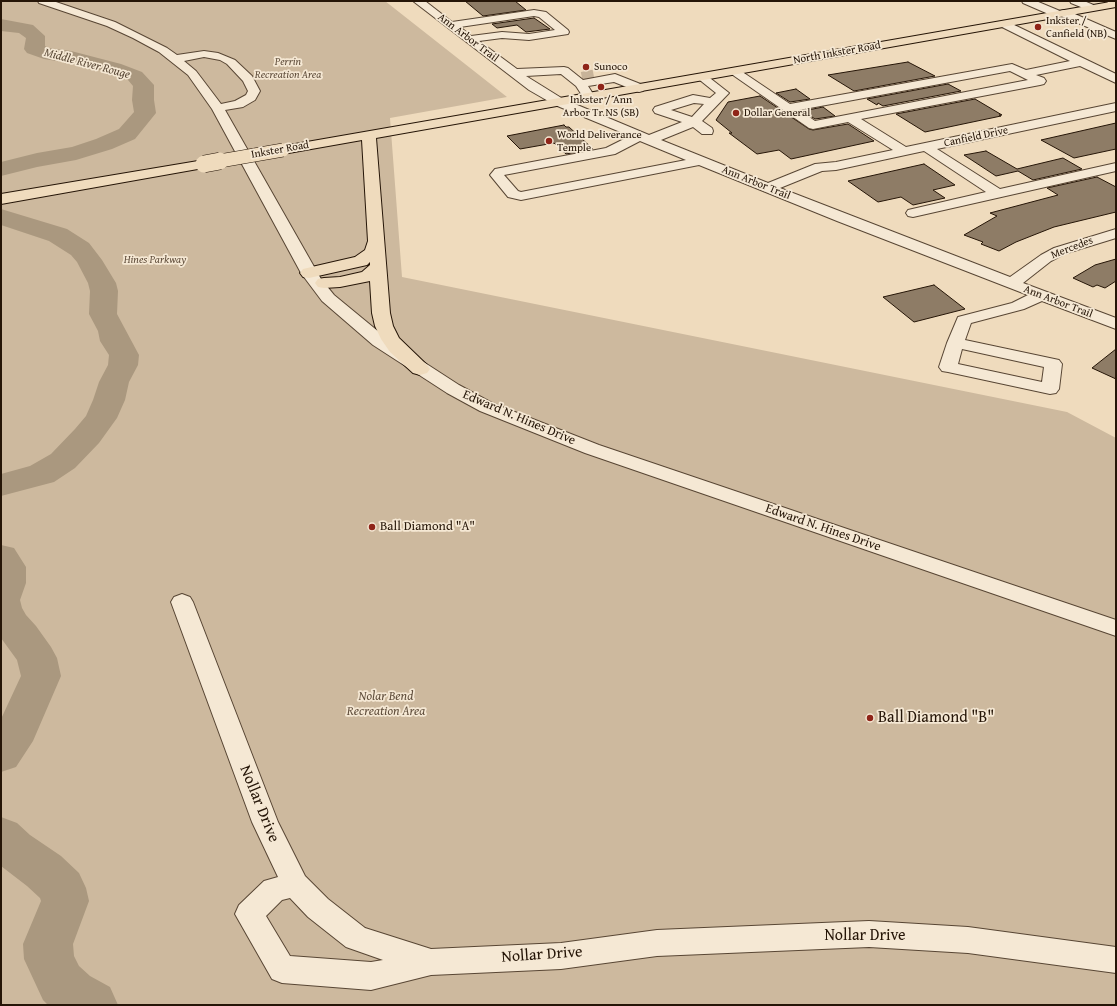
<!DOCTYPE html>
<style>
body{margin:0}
#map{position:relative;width:1117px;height:1006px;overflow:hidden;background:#efdbbd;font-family:"Gentium Book Plus",serif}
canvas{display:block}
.frame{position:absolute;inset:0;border:2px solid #251507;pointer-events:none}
</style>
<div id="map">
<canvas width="1117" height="1006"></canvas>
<div class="frame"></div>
</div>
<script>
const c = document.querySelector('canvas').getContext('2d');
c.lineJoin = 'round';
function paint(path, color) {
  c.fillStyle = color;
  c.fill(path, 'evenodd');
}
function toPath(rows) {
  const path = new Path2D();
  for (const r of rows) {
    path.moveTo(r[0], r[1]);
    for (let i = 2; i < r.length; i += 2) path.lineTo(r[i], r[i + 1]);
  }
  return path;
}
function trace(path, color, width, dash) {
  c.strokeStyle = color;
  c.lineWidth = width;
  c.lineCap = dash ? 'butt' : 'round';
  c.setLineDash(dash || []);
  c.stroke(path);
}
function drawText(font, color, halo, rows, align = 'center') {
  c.font = font + ' "Gentium Book Plus",serif';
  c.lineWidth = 3.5;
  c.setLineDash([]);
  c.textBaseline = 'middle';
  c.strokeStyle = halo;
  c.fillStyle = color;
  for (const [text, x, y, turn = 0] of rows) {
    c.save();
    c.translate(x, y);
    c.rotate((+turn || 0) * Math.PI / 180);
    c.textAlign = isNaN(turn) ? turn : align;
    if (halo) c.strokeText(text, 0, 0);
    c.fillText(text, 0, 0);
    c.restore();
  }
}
paint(toPath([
 [1,1,385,1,507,97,390,118,402,277,1067,412,1116,438,1116,1005,1,1005]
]), '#cdb99e');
paint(toPath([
 [1,19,33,25,45,36,45,46,48,48,71,51,121,64,142,72,154,85,154,100,156,113,135,139,112,149,76,160,37,167,1,176,1,162,37,153,72,147,96,139,119,129,134,112,132,100,133,86,128,80,107,72,70,63,44,59,27,53,24,49,26,38,19,33,1,31,1,19],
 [1,209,67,229,89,243,102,260,116,283,118,291,117,314,139,355,138,365,129,382,125,400,117,418,99,443,75,468,54,482,1,496,1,474,30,466,51,454,75,429,86,416,93,400,99,382,108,365,109,355,100,341,98,331,89,314,90,291,88,283,77,262,71,255,49,241,1,225,1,209],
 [1,545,14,548,26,567,26,583,20,600,22,608,26,615,36,626,51,647,57,658,61,676,33,741,16,767,1,772,1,719,21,676,17,660,1,638,1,545],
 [1,817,17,823,30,835,61,856,79,873,86,888,89,901,73,944,74,956,79,966,90,976,110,987,118,1005,48,1005,43,1000,24,959,23,944,41,901,40,898,27,886,1,866,1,817]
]), '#aa987f');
const building = toPath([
 [465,1,515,1,526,10,483,16,465,1],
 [534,18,550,29,526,32,517,25,497,28,492,24,534,18],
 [908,62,935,76,854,91,828,75,908,62],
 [948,84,961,91,883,106,878,103,877,105,867,99,948,84],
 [796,89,810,99,790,102,776,93,796,89],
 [760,96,809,129,813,130,848,124,874,141,791,159,779,150,757,154,729,133,732,133,716,120,728,102,760,96],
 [975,99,1002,115,999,115,1001,116,925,132,896,114,975,99],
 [823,107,835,116,815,119,803,111,823,107],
 [1116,123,1116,149,1074,158,1041,140,1116,123],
 [564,125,566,127,569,127,593,149,566,154,554,143,520,149,507,136,564,125],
 [986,151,1017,169,1063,158,1082,169,1033,180,1018,171,996,176,964,155,986,151],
 [924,164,955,185,933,190,945,198,913,205,901,197,878,202,848,181,924,164],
 [1097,177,1116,187,1116,212,1054,227,1016,242,999,251,981,244,983,242,964,235,997,216,990,213,1058,195,1047,188,1097,177],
 [1116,259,1116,281,1105,288,1097,285,1093,287,1073,278,1095,265,1116,259],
 [934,285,965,309,914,322,883,297,934,285],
 [1116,349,1116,379,1092,368,1116,349]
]);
paint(building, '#8e7c66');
trace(building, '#251507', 1);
trace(toPath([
 [582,78,597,75]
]), '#c7b399', 12, [12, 6]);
const minor = toPath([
 [38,1,53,1,115,22,167,48,177,55,204,51,218,53,235,60,252,76,260,91,255,100,243,107,225,110,321,279,334,295,385,337,459,385,492,403,599,445,1116,620,1116,636,585,453,480,411,447,393,373,345,322,301,301,273,212,109,188,75,159,52,133,38,107,26,39,3,38,1],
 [204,57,220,60,227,64,243,81,248,91,246,95,235,101,221,104,196,71,184,61,204,57],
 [413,1,425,1,452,22,534,10,546,12,568,30,569,32,568,34,529,40,502,38,479,41,517,69,564,67,568,68,583,80,615,74,643,85,645,88,643,91,639,92,614,82,588,86,595,97,593,100,589,101,585,100,576,86,561,74,526,76,563,99,649,135,682,122,655,113,653,110,655,107,693,95,710,98,716,93,696,77,698,75,706,75,729,93,702,121,712,128,713,131,712,134,702,134,693,127,661,140,768,183,815,164,836,162,893,150,848,122,813,129,809,128,730,73,728,71,730,69,738,69,790,104,1012,64,1026,70,1070,61,1000,26,999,24,1000,22,1008,22,1116,74,1116,83,1080,66,1036,75,1044,78,1046,81,1044,84,1040,85,861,119,906,147,1116,103,1116,111,937,149,1000,189,1116,163,1116,171,913,217,908,216,906,213,908,210,986,192,924,151,836,170,822,171,780,188,1010,277,1041,255,1054,248,1116,229,1116,238,1064,254,1051,261,1023,283,1116,318,1116,329,1042,301,1024,309,971,323,965,340,1059,360,1062,364,1059,389,1056,393,1050,394,948,372,942,371,939,367,947,343,958,317,1012,303,1028,295,837,221,699,165,521,200,508,197,490,175,495,169,606,148,630,136,555,105,529,90,413,1],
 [534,16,539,17,555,30,529,34,502,32,471,36,460,27,534,16],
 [1010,71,1028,80,815,121,799,110,1010,71],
 [694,103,704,104,692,117,671,110,694,103],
 [640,141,686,160,521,192,518,191,504,175,615,154,640,141],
 [962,349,1044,367,1042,382,958,364,962,349],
 [1022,1,1036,1,1060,11,1064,10,1068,11,1116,32,1116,39,1061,16,1057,17,1053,16,1023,3,1022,1],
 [1070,1,1084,1,1096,6,1097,8,1096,10,1088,10,1071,3,1070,1],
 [1107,1,1116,1,1116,6,1108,3,1107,1],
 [182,594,190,597,193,602,278,822,305,876,328,899,365,928,431,949,561,943,657,930,869,921,968,927,1116,947,1116,973,968,953,869,947,657,956,561,969,431,975,371,990,282,983,272,979,235,914,239,905,264,881,278,877,252,822,171,602,174,597,182,594],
 [290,898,308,917,346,947,383,960,371,962,290,956,266,916,282,900,290,898]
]);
const major = toPath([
 [1116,1,1116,7,376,138,390,313,393,326,399,338,427,365,430,369,427,373,420,375,413,373,390,352,381,339,375,326,372,313,370,281,340,287,324,288,318,287,315,283,318,279,324,278,340,277,362,272,370,265,370,262,367,265,309,278,303,277,300,273,303,269,355,257,365,250,368,241,362,140,283,154,278,153,276,150,278,147,1116,1],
 [204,160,209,161,211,164,209,167,1,204,1,194,204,160]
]);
trace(minor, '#584634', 2);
trace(major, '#251507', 2);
paint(minor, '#f5e8d4');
paint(major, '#efdbbd');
const majorBridgeFar1 = toPath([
 [214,162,283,150]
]);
const majorBridge = toPath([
 [204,164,220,161]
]);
trace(majorBridgeFar1, '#251507', 14, []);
trace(majorBridge, '#251507', 18, []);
trace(majorBridgeFar1, '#efdbbd', 13);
trace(majorBridge, '#efdbbd', 17);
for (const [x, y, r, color] of [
 [1038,27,4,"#8f2418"],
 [586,67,4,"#8f2418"],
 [601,87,4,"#8f2418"],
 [736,113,4,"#8f2418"],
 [549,141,4,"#8f2418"],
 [372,527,4,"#8f2418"],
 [870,718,4,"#8f2418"]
]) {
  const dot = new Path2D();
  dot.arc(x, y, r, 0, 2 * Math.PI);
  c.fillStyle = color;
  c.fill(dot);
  trace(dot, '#f5e8d4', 1.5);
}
drawText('11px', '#251507', '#f5e8d4', [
 ["Inkster /",1046,21],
 ["Canfield (NB)",1046,34],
 ["Sunoco",594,67],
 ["Inkster / Ann",601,100,"center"],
 ["Arbor Tr NS (SB)",601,113,"center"],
 ["Dollar General",744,113],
 ["World Deliverance",557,135],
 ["Temple",557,148]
], 'left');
drawText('11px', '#251507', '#f5e8d4', [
 ["Ann Arbor Trail",468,38,37],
 ["North Inkster Road",837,53,-10],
 ["Canfield Drive",976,137,-12],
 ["Inkster Road",280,150,-10],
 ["Ann Arbor Trail",756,183,22],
 ["Mercedes",1072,248,-21],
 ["Ann Arbor Trail",1058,302,21]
]);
drawText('italic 11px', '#604e3c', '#f5e8d4', [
 ["Perrin",288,62],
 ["Recreation Area",288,75],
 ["Hines Parkway",155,260]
]);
drawText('italic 12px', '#5a4937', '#f5e8d4', [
 ["Middle River Rouge",87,64,15]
]);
drawText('13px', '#251507', '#f5e8d4', [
 ["Edward N. Hines Drive",519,418,23],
 ["Edward N. Hines Drive",823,528,19]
]);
drawText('13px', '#251507', '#f5e8d4', [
 ["Ball Diamond \"A\"",380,527]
], 'left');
drawText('italic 13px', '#604e3c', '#f5e8d4', [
 ["Nolar Bend",386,697],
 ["Recreation Area",386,712]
]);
drawText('16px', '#251507', '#f5e8d4', [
 ["Ball Diamond \"B\"",878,718]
], 'left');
drawText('16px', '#251507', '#f5e8d4', [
 ["Nollar Drive",259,804,68],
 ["Nollar Drive",865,936],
 ["Nollar Drive",542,955,-4]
]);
</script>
